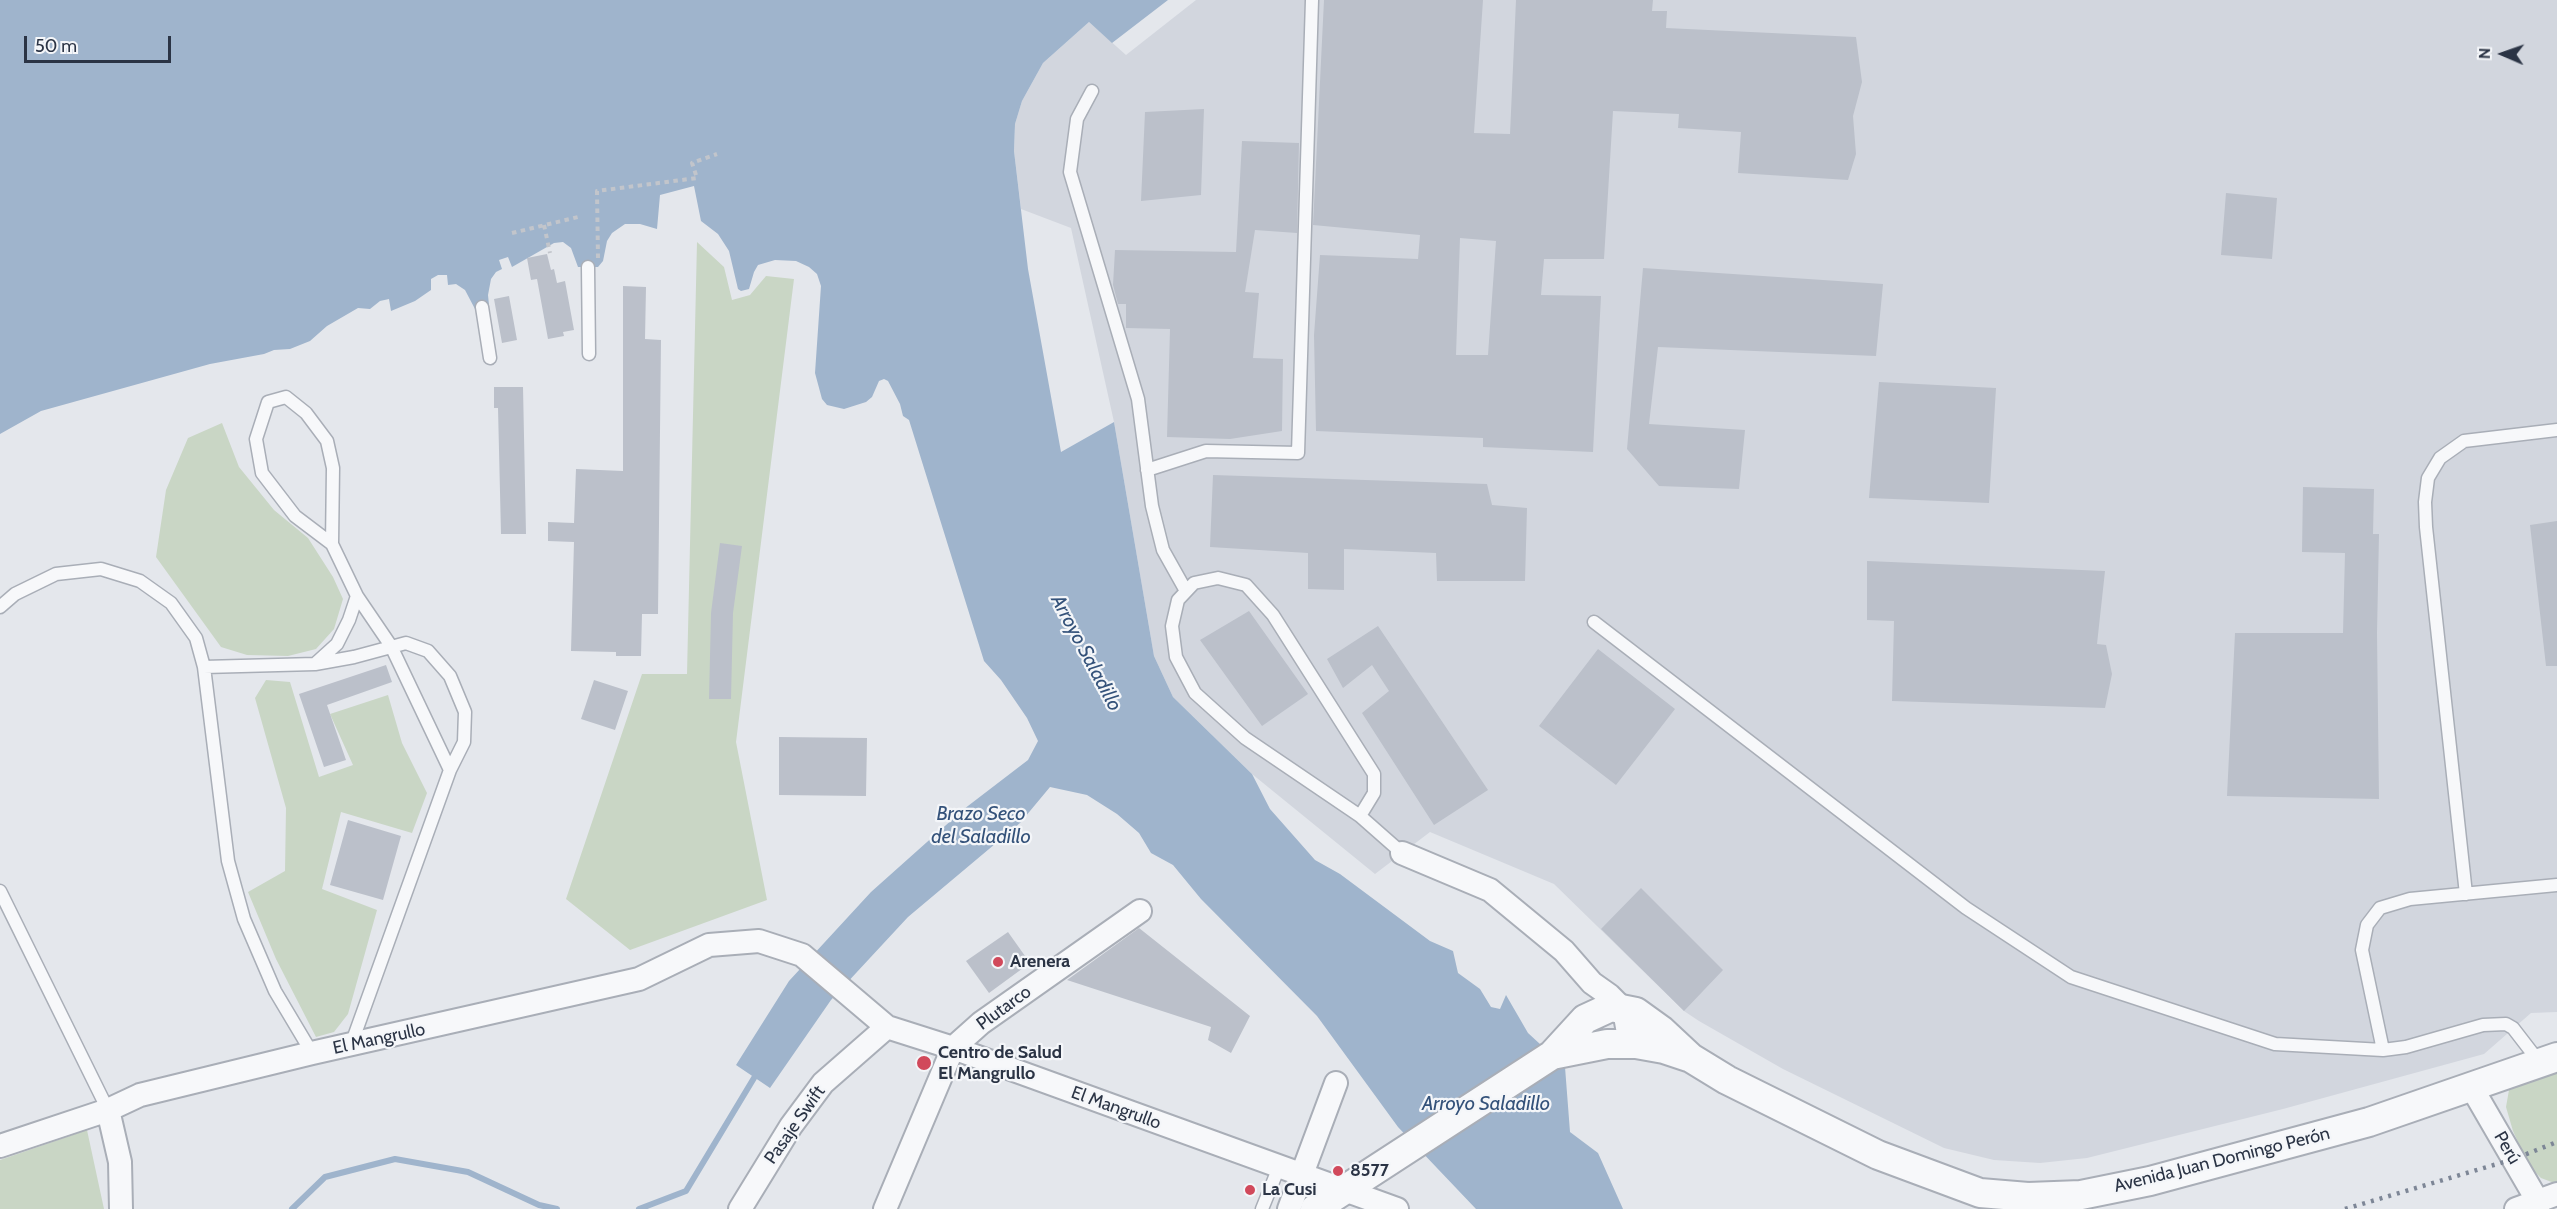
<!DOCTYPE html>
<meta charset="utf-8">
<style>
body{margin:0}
#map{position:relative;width:2557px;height:1209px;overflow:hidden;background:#e4e7ec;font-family:Cabin,sans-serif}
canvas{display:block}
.north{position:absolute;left:2473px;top:24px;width:60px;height:60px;-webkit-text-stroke:4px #f4f6f9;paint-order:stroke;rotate:272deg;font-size:16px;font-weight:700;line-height:24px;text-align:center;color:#2b3445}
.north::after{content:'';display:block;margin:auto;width:21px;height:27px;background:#2b3445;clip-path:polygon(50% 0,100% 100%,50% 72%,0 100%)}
.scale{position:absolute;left:24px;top:36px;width:147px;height:27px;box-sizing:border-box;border:3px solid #2b3445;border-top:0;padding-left:8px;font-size:18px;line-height:21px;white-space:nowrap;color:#2b3445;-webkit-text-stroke:4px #f4f6f9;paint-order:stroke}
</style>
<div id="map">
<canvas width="2557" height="1209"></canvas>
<div class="north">N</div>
<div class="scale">50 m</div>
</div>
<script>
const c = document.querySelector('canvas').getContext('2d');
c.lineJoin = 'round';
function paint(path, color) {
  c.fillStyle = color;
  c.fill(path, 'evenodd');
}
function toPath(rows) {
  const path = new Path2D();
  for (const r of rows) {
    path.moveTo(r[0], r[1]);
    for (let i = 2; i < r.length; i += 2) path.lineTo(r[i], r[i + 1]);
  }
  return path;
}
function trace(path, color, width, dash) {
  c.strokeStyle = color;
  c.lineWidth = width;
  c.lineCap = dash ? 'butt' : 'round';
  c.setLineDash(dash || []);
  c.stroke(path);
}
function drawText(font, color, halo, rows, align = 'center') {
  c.font = font + ' Cabin,sans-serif';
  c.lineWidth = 4.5;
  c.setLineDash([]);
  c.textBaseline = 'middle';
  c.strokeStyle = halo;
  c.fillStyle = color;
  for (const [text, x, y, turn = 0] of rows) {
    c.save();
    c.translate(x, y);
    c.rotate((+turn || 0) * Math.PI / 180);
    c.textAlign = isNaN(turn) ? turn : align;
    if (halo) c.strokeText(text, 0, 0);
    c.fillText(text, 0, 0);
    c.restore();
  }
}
paint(toPath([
 [1196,0,2557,0,2557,1012,2531,1013,2484,1054,2283,1109,2087,1158,2040,1163,1994,1160,1944,1148,1783,1069,1699,1021,1684,1011,1554,884,1430,832,1375,874,1252,774,1173,697,1154,656,1114,422,1071,228,1021,209,1014,151,1015,124,1022,101,1043,63,1089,22,1126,55]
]), '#d2d6de');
paint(toPath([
 [697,242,724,267,732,300,750,295,766,276,794,279,736,742,767,900,630,950,566,899,642,674,687,674],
 [222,423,239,467,274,510,308,538,333,577,343,599,334,629,316,649,288,656,247,655,221,647,156,557,166,490,188,438],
 [266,680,290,682,319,777,353,765,330,714,388,695,402,743,427,793,412,833,341,812,322,889,377,910,348,1014,334,1032,316,1037,276,959,248,892,285,871,286,808,255,698],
 [2557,1072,2557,1184,2541,1178,2529,1166,2513,1131,2506,1107,2509,1090],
 [87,1130,104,1209,0,1209,0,1160]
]), '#c9d6c5');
paint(toPath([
 [0,0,1168,0,1112,43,1089,22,1043,63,1022,101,1015,124,1014,151,1028,269,1061,452,1114,422,1154,656,1173,697,1252,774,1270,809,1315,860,1340,874,1430,941,1453,951,1458,973,1480,989,1491,1007,1500,1009,1506,995,1528,1033,1565,1067,1570,1132,1598,1153,1623,1209,1476,1209,1398,1127,1317,1016,1201,899,1173,865,1151,853,1139,833,1117,814,1087,795,1050,787,1020,823,908,917,831,1000,770,1088,736,1065,789,981,871,892,964,809,1028,760,1038,741,1027,718,1001,680,984,661,909,420,903,416,900,404,888,381,884,379,879,381,872,397,866,402,844,409,827,405,822,399,815,373,821,286,817,274,809,267,796,261,775,260,758,265,754,272,749,289,741,291,738,289,729,251,718,234,701,221,694,186,660,195,657,229,640,224,625,224,612,233,607,241,603,261,598,267,578,267,571,248,563,242,554,243,512,267,508,257,499,260,502,269,496,272,491,279,488,295,489,305,475,309,465,290,456,284,448,285,447,275,438,275,431,279,431,290,415,301,391,311,389,299,380,301,370,309,358,308,327,326,310,341,290,349,274,350,264,354,210,364,41,411,0,434]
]), '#9fb4cc');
trace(toPath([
 [292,1209,325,1177,395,1159,468,1172,539,1205,557,1209],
 [639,1209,686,1191,757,1073]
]), '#9fb4cc', 6);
paint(toPath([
 [1324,0,1483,0,1474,133,1510,134,1516,0,1653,0,1652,11,1667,11,1666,28,1856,37,1862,82,1853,116,1856,154,1848,180,1738,173,1741,132,1678,128,1679,114,1613,111,1604,259,1544,259,1541,295,1601,296,1593,452,1483,447,1483,438,1316,431,1314,335,1320,255,1418,259,1420,235,1313,225],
 [1460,238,1496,241,1488,355,1456,355],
 [1204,109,1201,195,1141,201,1145,112],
 [1242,141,1299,143,1297,233,1255,230,1245,292,1259,293,1253,358,1283,359,1282,431,1230,439,1167,437,1170,329,1126,328,1126,304,1118,304,1113,285,1115,250,1236,252],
 [2226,193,2277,198,2272,259,2221,255],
 [547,254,551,270,554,269,557,283,565,281,574,330,563,332,564,336,548,339,537,279,531,280,527,258],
 [1643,268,1883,284,1876,356,1658,347,1649,424,1745,430,1739,489,1659,486,1627,449],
 [623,286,646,287,645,339,661,340,658,614,642,614,641,656,616,656,616,652,571,651,574,542,548,541,548,522,574,523,576,469,623,471],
 [509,296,517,340,502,343,494,299],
 [1879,382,1996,388,1989,503,1869,498],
 [494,387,523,387,526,534,501,534,498,408,494,408],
 [1213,475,1487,484,1492,505,1527,508,1525,581,1437,581,1436,553,1344,549,1344,590,1308,589,1308,553,1210,547],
 [2303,487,2374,489,2373,534,2379,534,2377,633,2379,799,2227,796,2235,633,2343,633,2345,553,2302,552],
 [2557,521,2557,666,2546,666,2530,525],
 [720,543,742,546,733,613,731,699,709,699,711,613],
 [1867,561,2105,571,2097,644,2106,645,2112,674,2105,708,1892,701,1894,621,1867,620],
 [1249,611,1308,694,1262,726,1200,640],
 [1378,626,1488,790,1434,825,1362,713,1389,691,1372,665,1343,688,1327,659],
 [1598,649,1675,709,1616,785,1539,726],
 [386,665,392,682,327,705,346,760,324,767,299,694],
 [594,680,628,691,615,730,581,719],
 [779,737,867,738,866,796,779,795],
 [348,820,401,836,383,900,330,885],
 [1641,888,1723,970,1684,1011,1601,929],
 [1139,928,1250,1016,1231,1053,1208,1040,1211,1027,1067,980],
 [1008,932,1030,963,989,993,966,961]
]), '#bbc0ca');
const service = toPath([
 [1092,91,1077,119,1070,172,1138,399,1152,506,1163,550,1186,591],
 [588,267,589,354],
 [482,307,490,358],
 [1147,470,1206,451,1298,453,1312,0],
 [332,544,295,516,262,473,256,439,268,402,286,397,306,413,327,441,333,468,332,544,357,596,391,646,450,770],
 [0,607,15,594,56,574,101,569,140,581,171,603,196,638,204,667,228,861,244,919,275,991,312,1053],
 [1594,622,1966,908,2071,977,2275,1044,2383,1050,2406,1047,2483,1025,2506,1024,2513,1028,2540,1063],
 [316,663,337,644,349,620,357,596],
 [204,667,315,664,354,657,406,643,428,651,450,676,465,712,464,742,450,770,351,1045],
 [1360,816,1374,793,1374,774,1273,615,1246,585,1218,578,1194,583,1178,600,1172,626,1176,657,1195,693,1245,738,1360,816,1402,853],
 [0,891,108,1110],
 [2466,894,2426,527,2425,502,2428,478,2440,458,2464,441,2557,430],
 [2383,1050,2362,950,2367,925,2380,908,2410,899,2557,885],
 [1262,1209,1279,1167]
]);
const minor = toPath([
 [1402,853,1490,890,1564,951,1592,983,1609,995,1624,1010,1628,1033,1622,1044],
 [2472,1088,2537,1200,2538,1209],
 [108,1110,120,1162,121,1209],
 [0,1146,108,1110,140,1095,312,1053,639,979,709,945,759,941,802,955,887,1027,953,1048,1397,1209],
 [740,1209,791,1126,823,1083,887,1027],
 [885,1209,953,1048,981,1023,1140,911],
 [1289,1209,1336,1083],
 [2516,1209,2557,1194]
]);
const tertiary = toPath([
 [1552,1055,1607,1044,1636,1044,1664,1049,1688,1057],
 [1315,1209,1552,1055,1585,1019,1611,1007,1636,1012,1661,1030,1691,1058,1727,1080,1878,1155,1980,1193,2028,1197,2081,1195,2150,1181,2369,1122,2557,1057]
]);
trace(service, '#a9aeb7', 15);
trace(minor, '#a9aeb7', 26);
trace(tertiary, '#a9aeb7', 32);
trace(toPath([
 [544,225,550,253],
 [512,233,578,217],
 [598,258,597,191,697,178,692,163,717,154]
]), '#c2c5cb', 4, [4.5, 4.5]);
trace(service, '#f7f8fa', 12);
trace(minor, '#f7f8fa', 22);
trace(tertiary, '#f7f8fa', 28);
trace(toPath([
 [2345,1209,2514,1159,2557,1142]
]), '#7d8696', 4.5, [3, 6]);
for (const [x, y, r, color] of [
 [998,962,6,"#d1495b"],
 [924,1063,8,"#d1495b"],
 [1338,1171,6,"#d1495b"],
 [1250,1190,6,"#d1495b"]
]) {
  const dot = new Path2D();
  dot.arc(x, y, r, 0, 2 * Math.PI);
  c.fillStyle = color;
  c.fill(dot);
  trace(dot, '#f4f6f9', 2);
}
drawText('bold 18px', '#2b3445', '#f4f6f9', [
 ["Arenera",1010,962],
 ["Centro de Salud",938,1053],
 ["El Mangrullo",938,1074],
 ["8577",1350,1171],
 ["La Cusi",1262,1190]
], 'left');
drawText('18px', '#2b3445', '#f4f6f9', [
 ["Plutarco",1004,1008,-36],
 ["El Mangrullo",379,1039,-12],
 ["El Mangrullo",1116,1108,20],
 ["Pasaje Swift",795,1125,-55],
 ["Perú",2507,1148,60],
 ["Avenida Juan Domingo Perón",2222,1160,-14]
]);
drawText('italic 20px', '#34527a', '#f4f6f9', [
 ["Arroyo Saladillo",1086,653,62],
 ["Brazo Seco",981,814],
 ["del Saladillo",981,837],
 ["Arroyo Saladillo",1486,1104]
]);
</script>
